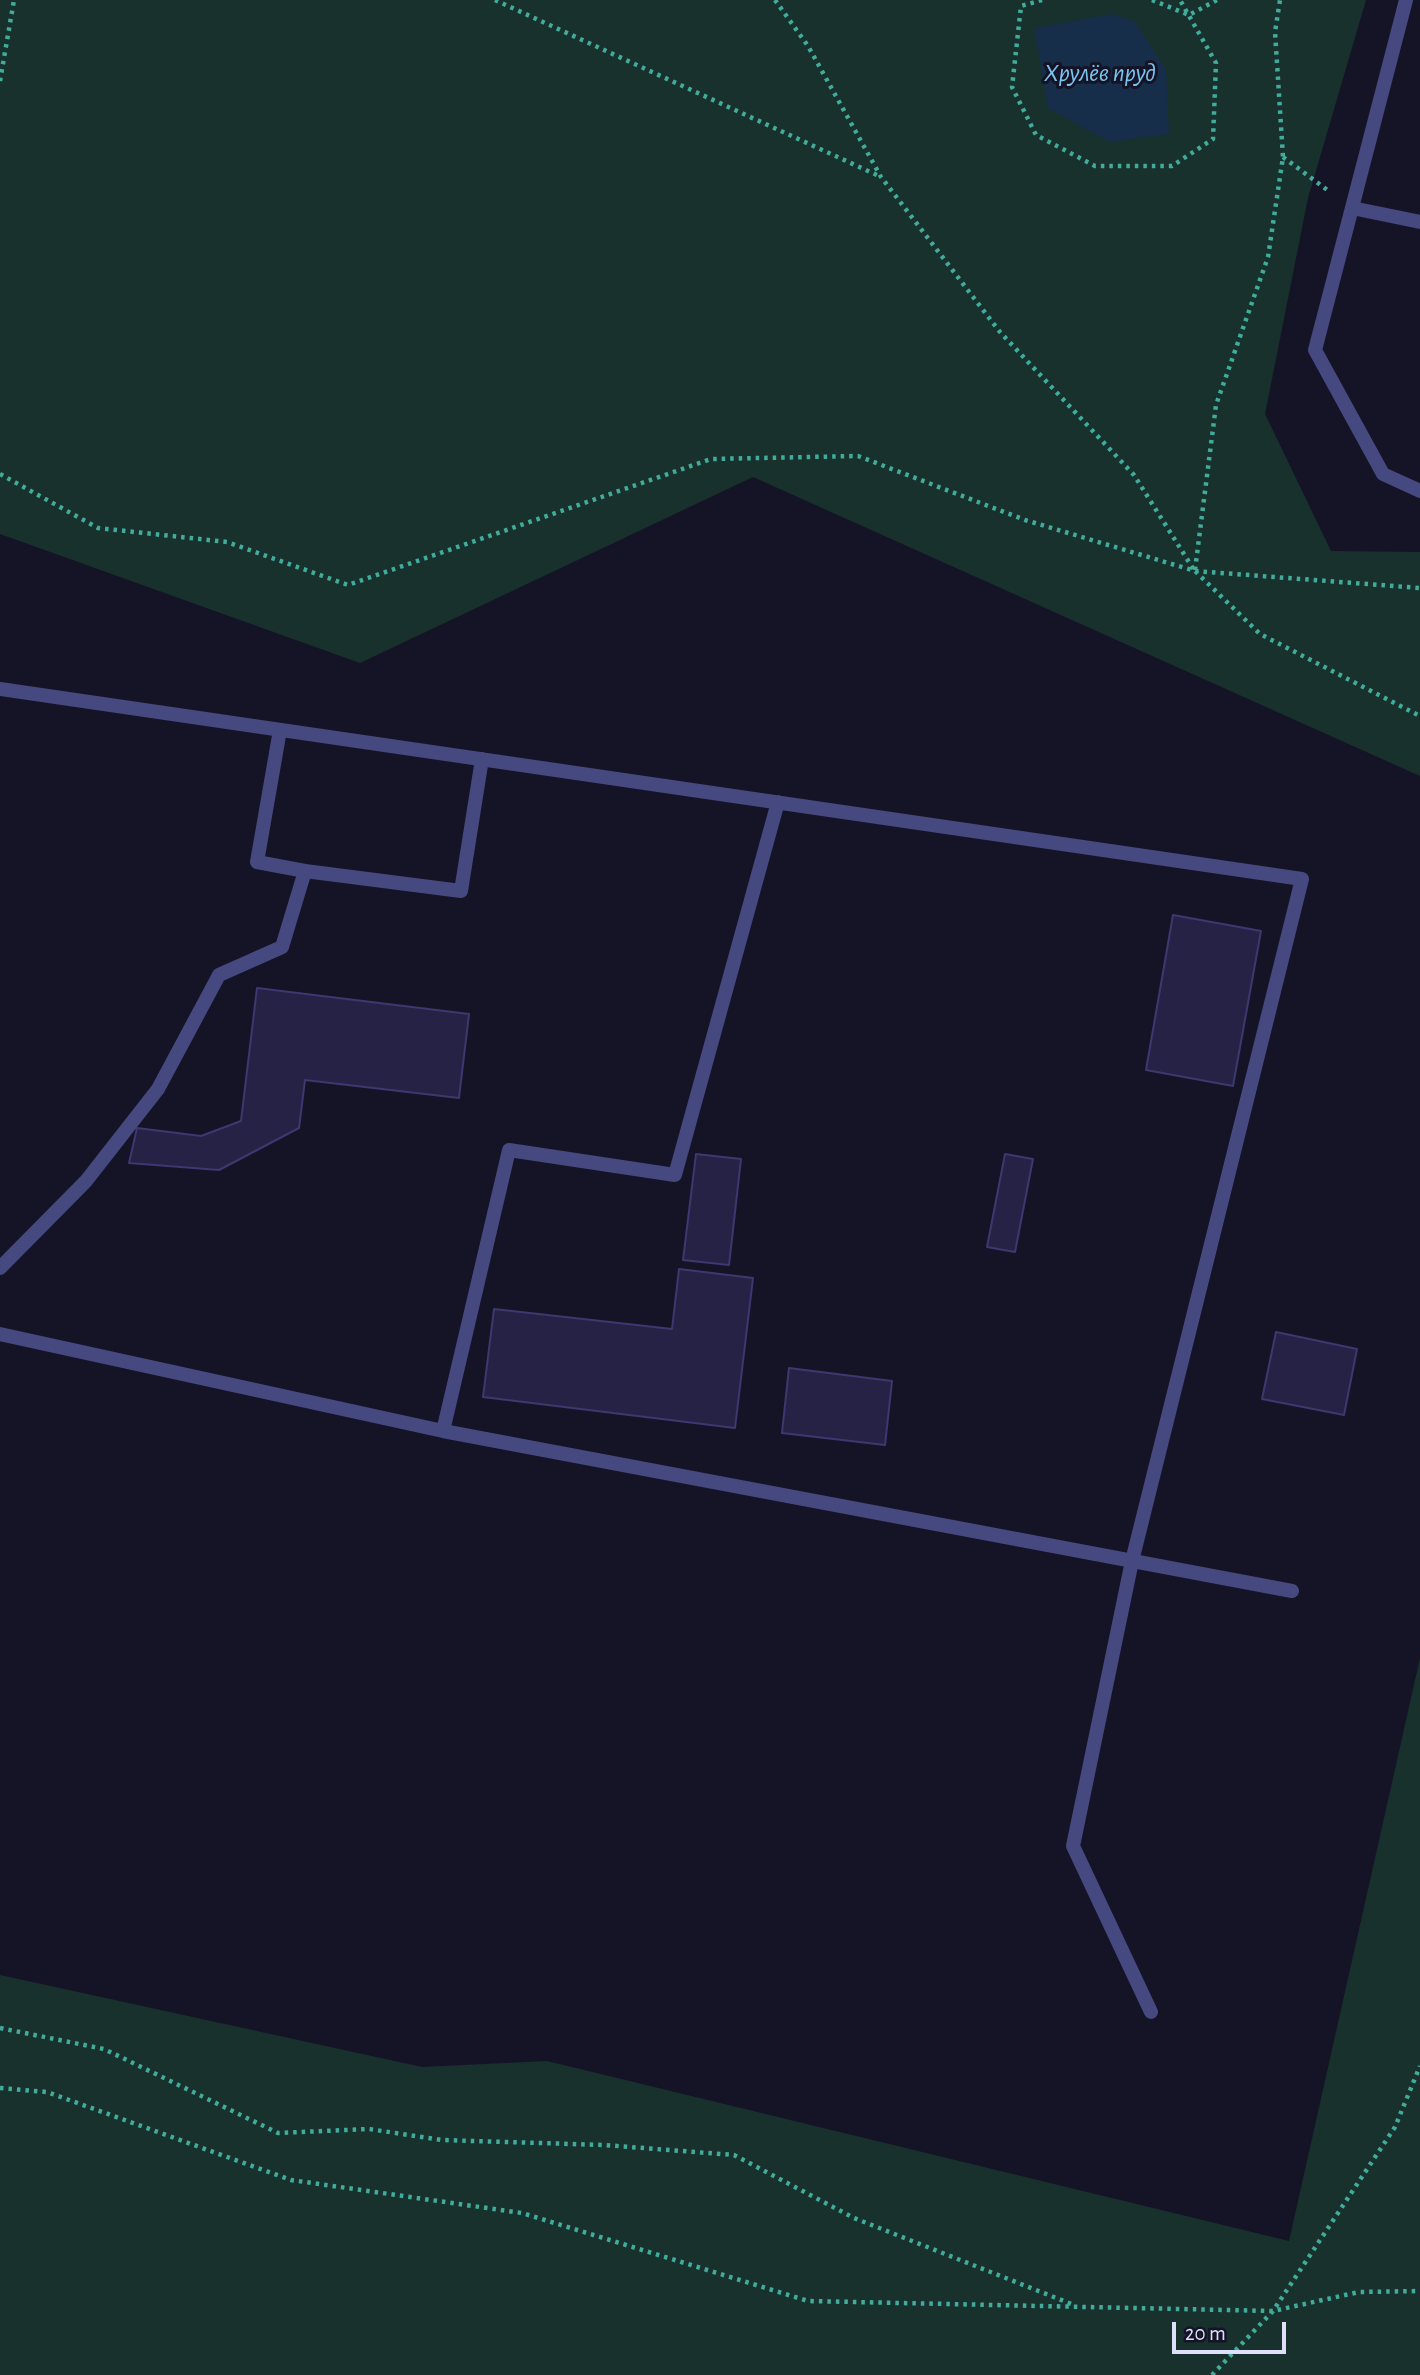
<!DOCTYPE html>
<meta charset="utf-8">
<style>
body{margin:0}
#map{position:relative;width:1420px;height:2375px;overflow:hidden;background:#151427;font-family:"Alegreya Sans",sans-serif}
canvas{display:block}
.scale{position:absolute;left:1172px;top:2322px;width:114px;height:32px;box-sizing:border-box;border:4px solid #dfdffb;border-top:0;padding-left:9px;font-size:21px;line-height:24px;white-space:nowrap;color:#dfdffb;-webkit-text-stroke:5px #151427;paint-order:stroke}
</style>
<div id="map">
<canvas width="1420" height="2375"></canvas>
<div class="scale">20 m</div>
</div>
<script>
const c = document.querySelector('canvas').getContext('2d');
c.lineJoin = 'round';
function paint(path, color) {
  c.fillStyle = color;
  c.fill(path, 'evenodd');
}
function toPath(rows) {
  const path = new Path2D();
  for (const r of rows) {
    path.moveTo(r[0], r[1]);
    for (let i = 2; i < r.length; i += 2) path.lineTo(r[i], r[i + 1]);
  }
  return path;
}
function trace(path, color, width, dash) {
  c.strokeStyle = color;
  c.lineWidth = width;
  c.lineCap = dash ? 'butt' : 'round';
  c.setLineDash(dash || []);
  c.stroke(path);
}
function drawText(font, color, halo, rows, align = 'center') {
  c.font = font + ' "Alegreya Sans",sans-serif';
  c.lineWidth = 6;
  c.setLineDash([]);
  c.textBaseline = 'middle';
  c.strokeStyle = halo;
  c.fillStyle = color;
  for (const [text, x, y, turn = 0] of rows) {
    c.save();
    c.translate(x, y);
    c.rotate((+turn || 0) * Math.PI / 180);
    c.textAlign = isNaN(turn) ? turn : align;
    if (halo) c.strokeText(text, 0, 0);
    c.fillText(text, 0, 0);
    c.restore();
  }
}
paint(toPath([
 [0,0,1366,0,1308,198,1265,414,1331,551,1420,552,1420,776,753,477,360,663,0,534],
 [1420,1658,1420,2375,0,2375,0,1975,422,2067,547,2061,1289,2241]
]), '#18312d');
paint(toPath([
 [1112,14,1135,22,1166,69,1169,134,1110,142,1048,108,1034,28]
]), '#162e49');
const building = toPath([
 [1173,915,1261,931,1233,1086,1146,1070,1173,915],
 [257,988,469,1014,459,1098,305,1080,299,1128,219,1170,129,1163,137,1128,201,1136,241,1121,257,988],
 [696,1154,741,1159,729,1265,683,1260,696,1154],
 [1005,1154,1033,1159,1015,1252,987,1247,1005,1154],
 [679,1269,753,1278,735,1428,483,1397,494,1309,672,1329,679,1269],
 [1276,1332,1357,1349,1344,1415,1262,1399,1276,1332],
 [789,1368,892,1381,885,1445,782,1433,789,1368]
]);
paint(building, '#262246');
trace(building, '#3d386f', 2);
trace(toPath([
 [495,0,879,176],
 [775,0,808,46,881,177,1000,332,1134,475,1194,570],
 [1042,0,1021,6,1012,87,1036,135,1095,166,1172,166,1213,139,1216,63,1180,0],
 [1152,0,1189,15,1217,0],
 [0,81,14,0],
 [1283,157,1330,192],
 [0,474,98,528,227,542,348,585,711,459,858,456,1025,520,1195,571,1260,634,1420,716],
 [1195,570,1216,405,1268,257,1283,157,1275,32,1280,0],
 [1195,571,1420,588],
 [0,2028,104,2049,278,2133,369,2129,442,2140,604,2145,734,2155,854,2218,1074,2305],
 [0,2088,47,2092,291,2180,522,2213,808,2301,1273,2311,1359,2292,1420,2291],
 [1212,2375,1273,2311,1395,2127,1420,2066]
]), '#41ac9c', 4.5, [3.5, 5]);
trace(toPath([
 [1406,0,1315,350,1383,474,1420,491],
 [1352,208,1420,222],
 [0,689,1302,879,1132,1561,1073,1846,1151,2012],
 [305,871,461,891,482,759],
 [0,1268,86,1181,158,1089,219,975,282,947,305,871,257,862,280,730],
 [0,1334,443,1431,1292,1591],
 [443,1431,509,1150,675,1175,778,802]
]), '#454980', 14);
drawText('italic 26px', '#7ac3ed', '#151427', [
 ["Хрулёв пруд",1100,73]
]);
</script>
